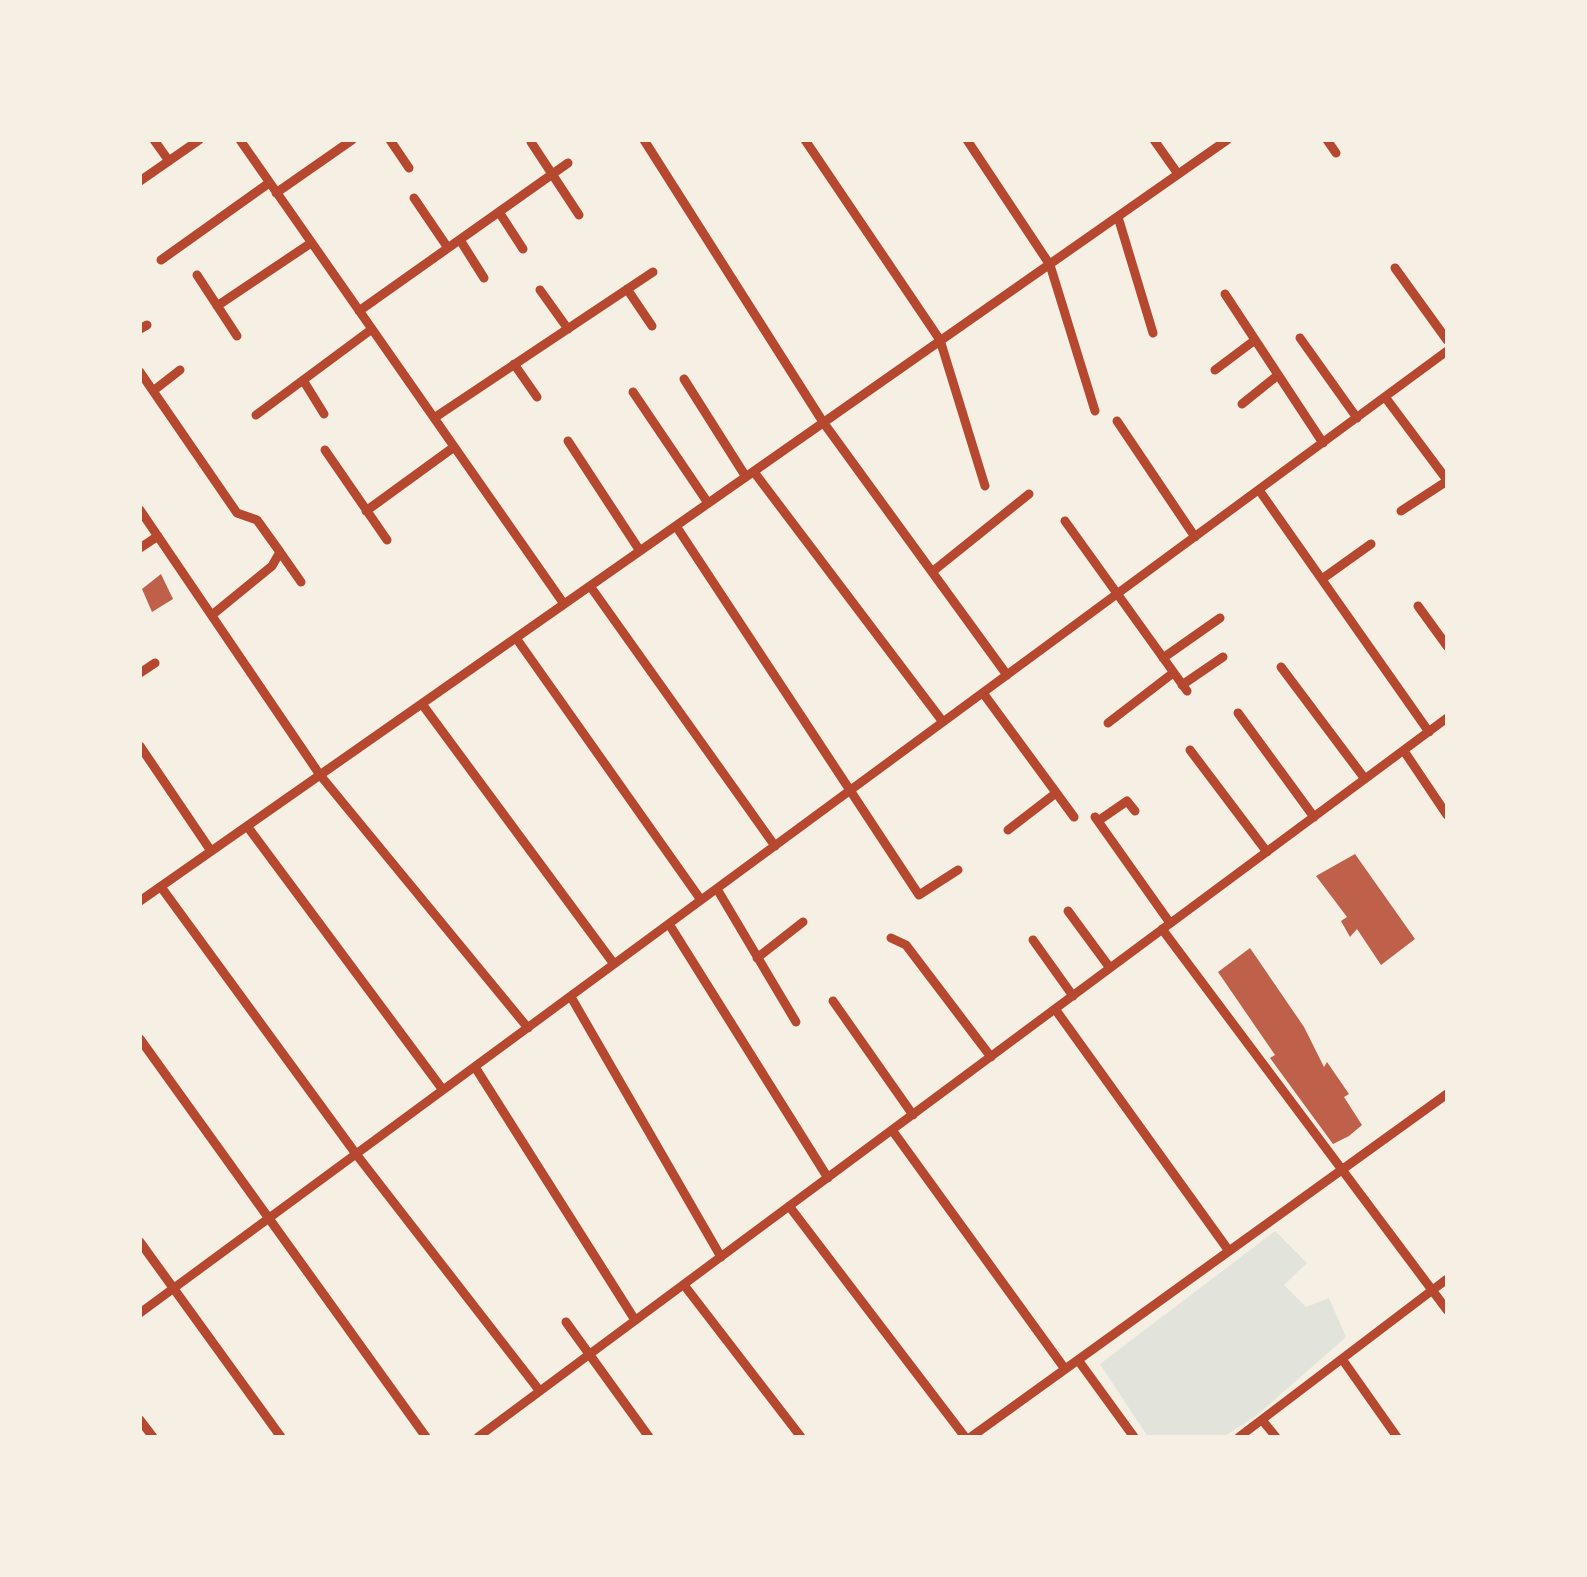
<!DOCTYPE html>
<style>
body{margin:0}
#map{position:relative;width:1587px;height:1577px;overflow:hidden;background:#f6efe4;font-family:"Varela Round",sans-serif}
canvas{display:block}
.frame{position:absolute;inset:0;border:142px solid #f6efe4;pointer-events:none}
</style>
<div id="map">
<canvas width="1587" height="1577"></canvas>
<div class="frame"></div>
</div>
<script>
const c = document.querySelector('canvas').getContext('2d');
c.lineJoin = 'round';
function paint(path, color) {
  c.fillStyle = color;
  c.fill(path, 'evenodd');
}
function toPath(rows) {
  const path = new Path2D();
  for (const r of rows) {
    path.moveTo(r[0], r[1]);
    for (let i = 2; i < r.length; i += 2) path.lineTo(r[i], r[i + 1]);
  }
  return path;
}
function trace(path, color, width, dash) {
  c.strokeStyle = color;
  c.lineWidth = width;
  c.lineCap = dash ? 'butt' : 'round';
  c.setLineDash(dash || []);
  c.stroke(path);
}
paint(toPath([
 [1275,1231,1307,1263,1284,1285,1306,1307,1329,1298,1346,1337,1256,1416,1223,1437,1148,1437,1100,1364]
]), '#e2e4dc');
paint(toPath([
 [161,574,173,599,152,612,142,589],
 [1355,854,1415,939,1381,965,1357,929,1350,937,1341,921,1347,917,1316,876],
 [1250,948,1304,1027,1324,1067,1327,1062,1349,1094,1344,1097,1362,1125,1349,1136,1333,1144,1270,1058,1275,1055,1218,972]
]), '#bf614a');
trace(toPath([
 [154,140,169,161],
 [240,140,564,604],
 [390,140,409,168],
 [644,140,823,422,1007,675],
 [805,140,940,340,985,486],
 [967,140,1050,265,1095,411],
 [1154,140,1178,174],
 [1327,140,1336,153],
 [531,142,579,215],
 [140,181,199,140],
 [276,193,352,140],
 [414,198,448,248],
 [499,212,523,249],
 [1118,217,1153,333],
 [460,240,484,278],
 [161,260,269,183],
 [1395,268,1447,340],
 [197,275,237,336],
 [627,289,652,326],
 [540,290,568,329],
 [1225,294,1323,443],
 [217,306,311,243],
 [359,311,568,163],
 [140,329,147,325],
 [1300,338,1357,418],
 [514,364,537,397],
 [1215,370,1255,340],
 [140,372,237,513,257,520,280,552,272,566,212,615],
 [684,379,746,477],
 [303,380,324,414],
 [153,391,180,370],
 [633,392,708,503],
 [1385,397,1447,480],
 [1242,404,1278,375],
 [256,415,372,329],
 [434,418,653,272],
 [1117,421,1195,537],
 [568,441,640,551],
 [325,450,387,540],
 [754,472,943,722],
 [1259,490,1429,732],
 [140,510,320,775,528,1028],
 [366,511,454,447],
 [1401,511,1447,481],
 [1065,521,1187,691],
 [676,526,919,895,958,870],
 [140,548,158,536],
 [280,552,301,582],
 [932,572,1029,494],
 [1322,579,1371,544],
 [590,586,775,846],
 [1418,606,1447,646],
 [516,638,701,900],
 [1163,658,1220,618],
 [1281,667,1365,779],
 [140,673,155,663],
 [1182,685,1223,657],
 [983,693,1074,817],
 [422,704,614,964],
 [1238,713,1314,817],
 [1108,723,1173,673],
 [140,746,211,851],
 [1190,750,1267,852],
 [1404,751,1447,815],
 [1095,817,1170,923],
 [1098,821,1127,801,1135,811],
 [247,826,443,1090],
 [1008,830,1056,793],
 [161,887,356,1154,539,1390],
 [717,889,796,1022],
 [140,901,1227,140],
 [1068,911,1110,968],
 [669,924,828,1178],
 [1162,929,1447,1310],
 [891,938,906,945,991,1057],
 [1033,940,1073,996],
 [757,958,803,922],
 [571,997,721,1257],
 [833,1001,913,1115],
 [1055,1009,1229,1251],
 [140,1039,426,1437],
 [475,1067,635,1320],
 [892,1130,1065,1369],
 [789,1206,965,1437],
 [140,1242,281,1437],
 [684,1285,801,1437],
 [140,1313,1447,351],
 [566,1322,649,1437],
 [1342,1359,1397,1437],
 [1078,1360,1134,1437],
 [140,1420,153,1437],
 [1262,1420,1276,1437],
 [478,1437,1447,718],
 [971,1437,1447,1094],
 [1239,1437,1447,1279]
]), '#b5482f', 9);
</script>
